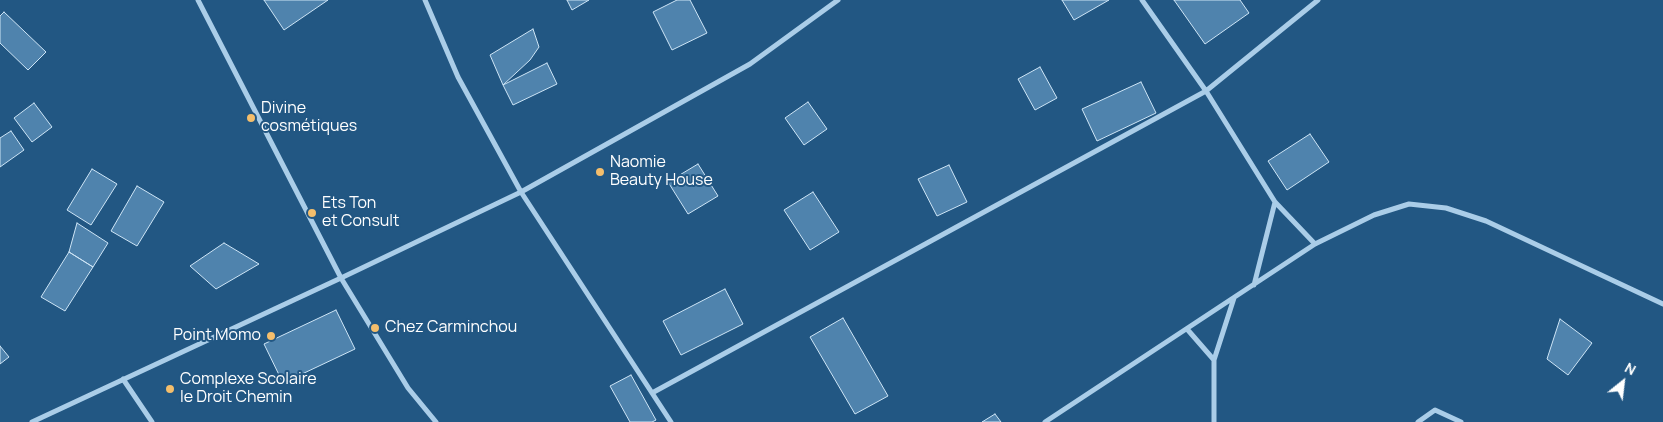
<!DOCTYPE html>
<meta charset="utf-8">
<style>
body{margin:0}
#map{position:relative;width:1663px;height:422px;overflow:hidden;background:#225783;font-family:Manrope,sans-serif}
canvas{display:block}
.north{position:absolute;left:1598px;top:357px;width:50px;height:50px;-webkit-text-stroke:4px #225783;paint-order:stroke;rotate:29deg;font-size:14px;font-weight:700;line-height:20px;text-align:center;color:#fff}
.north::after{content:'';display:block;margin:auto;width:18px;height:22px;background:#fff;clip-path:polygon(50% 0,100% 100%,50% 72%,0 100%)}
</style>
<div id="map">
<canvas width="1663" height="422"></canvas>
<div class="north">N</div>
</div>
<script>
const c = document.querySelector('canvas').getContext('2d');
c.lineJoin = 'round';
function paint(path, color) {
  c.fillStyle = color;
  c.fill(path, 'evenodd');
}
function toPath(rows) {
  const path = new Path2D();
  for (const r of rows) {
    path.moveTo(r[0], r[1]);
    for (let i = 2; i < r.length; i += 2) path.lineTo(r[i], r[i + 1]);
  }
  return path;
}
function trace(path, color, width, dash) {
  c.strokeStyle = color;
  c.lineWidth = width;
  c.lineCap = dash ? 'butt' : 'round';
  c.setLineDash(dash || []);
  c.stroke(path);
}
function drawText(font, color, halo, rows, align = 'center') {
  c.font = font + ' Manrope,sans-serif';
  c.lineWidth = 4;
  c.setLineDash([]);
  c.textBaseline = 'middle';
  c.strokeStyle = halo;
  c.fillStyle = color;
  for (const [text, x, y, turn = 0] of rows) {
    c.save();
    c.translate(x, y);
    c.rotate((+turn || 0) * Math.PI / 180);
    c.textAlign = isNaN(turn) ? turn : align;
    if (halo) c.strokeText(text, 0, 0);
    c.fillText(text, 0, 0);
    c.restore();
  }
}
const building = toPath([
 [264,0,328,0,284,30,264,0],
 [567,0,589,0,572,10,567,0],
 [677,0,690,0,707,33,672,50,653,12,677,0],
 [1062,0,1109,0,1074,20,1062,0],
 [1174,0,1240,0,1249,13,1205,44,1174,0],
 [4,12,46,52,28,70,0,43,0,16,4,12],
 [533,29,539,47,530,60,503,85,490,55,533,29],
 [547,63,557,84,513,105,503,85,547,63],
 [1040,67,1057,98,1035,110,1018,79,1040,67],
 [1141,82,1156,113,1097,141,1082,109,1141,82],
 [808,102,827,129,804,145,785,118,808,102],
 [34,103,52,127,32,142,14,118,34,103],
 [11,131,24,150,0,167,0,138,11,131],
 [1310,134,1329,162,1287,190,1268,161,1310,134],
 [698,164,718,196,688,214,668,182,698,164],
 [949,165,967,202,937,216,918,179,949,165],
 [92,169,117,184,91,225,67,210,92,169],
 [137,186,164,202,137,246,111,231,137,186],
 [813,192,839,232,810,250,784,210,813,192],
 [77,223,108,243,93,267,69,252,77,223],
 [224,243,259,264,216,289,190,266,224,243],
 [69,252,93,267,65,311,41,297,69,252],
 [725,289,743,324,681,355,663,321,725,289],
 [336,310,355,349,283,383,264,344,336,310],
 [843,318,888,396,855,414,810,337,843,318],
 [1560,319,1592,343,1568,375,1547,359,1560,319],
 [0,346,9,357,0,364,0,346],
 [631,375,656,420,652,422,630,422,610,386,631,375],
 [995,414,1001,422,982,422,995,414]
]);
paint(building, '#4f83ad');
trace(building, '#cee5f6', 1);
trace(toPath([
 [198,0,341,278,408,388,436,422],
 [425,0,458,77,521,192,671,422],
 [1142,0,1206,91,1275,202,1315,244],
 [1254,285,1275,202],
 [1187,329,1214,360],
 [123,379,152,422],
 [652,393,1206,91,1318,0],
 [32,422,341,278,521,192,750,64,838,0],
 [1045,422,1315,244,1374,215,1409,204,1446,208,1486,221,1663,304],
 [1214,422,1214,360,1234,298],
 [1418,422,1435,410,1461,422]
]), '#aacde8', 5);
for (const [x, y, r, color] of [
 [251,118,5,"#f4be6c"],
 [600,172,5,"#f4be6c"],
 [312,213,5,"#f4be6c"],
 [375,328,5,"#f4be6c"],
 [271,336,5,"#f4be6c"],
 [170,389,5,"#f4be6c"]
]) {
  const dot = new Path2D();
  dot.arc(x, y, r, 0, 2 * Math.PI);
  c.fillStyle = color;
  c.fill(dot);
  trace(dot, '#225783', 2);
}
drawText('16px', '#fff', '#225783', [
 ["Divine",261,109],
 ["cosmétiques",261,127],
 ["Naomie",610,163],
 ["Beauty House",610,181],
 ["Ets Ton",322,204],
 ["et Consult",322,222],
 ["Chez Carminchou",385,328],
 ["Point Momo",261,336,"right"],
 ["Complexe Scolaire",180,380],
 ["le Droit Chemin",180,398]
], 'left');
</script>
